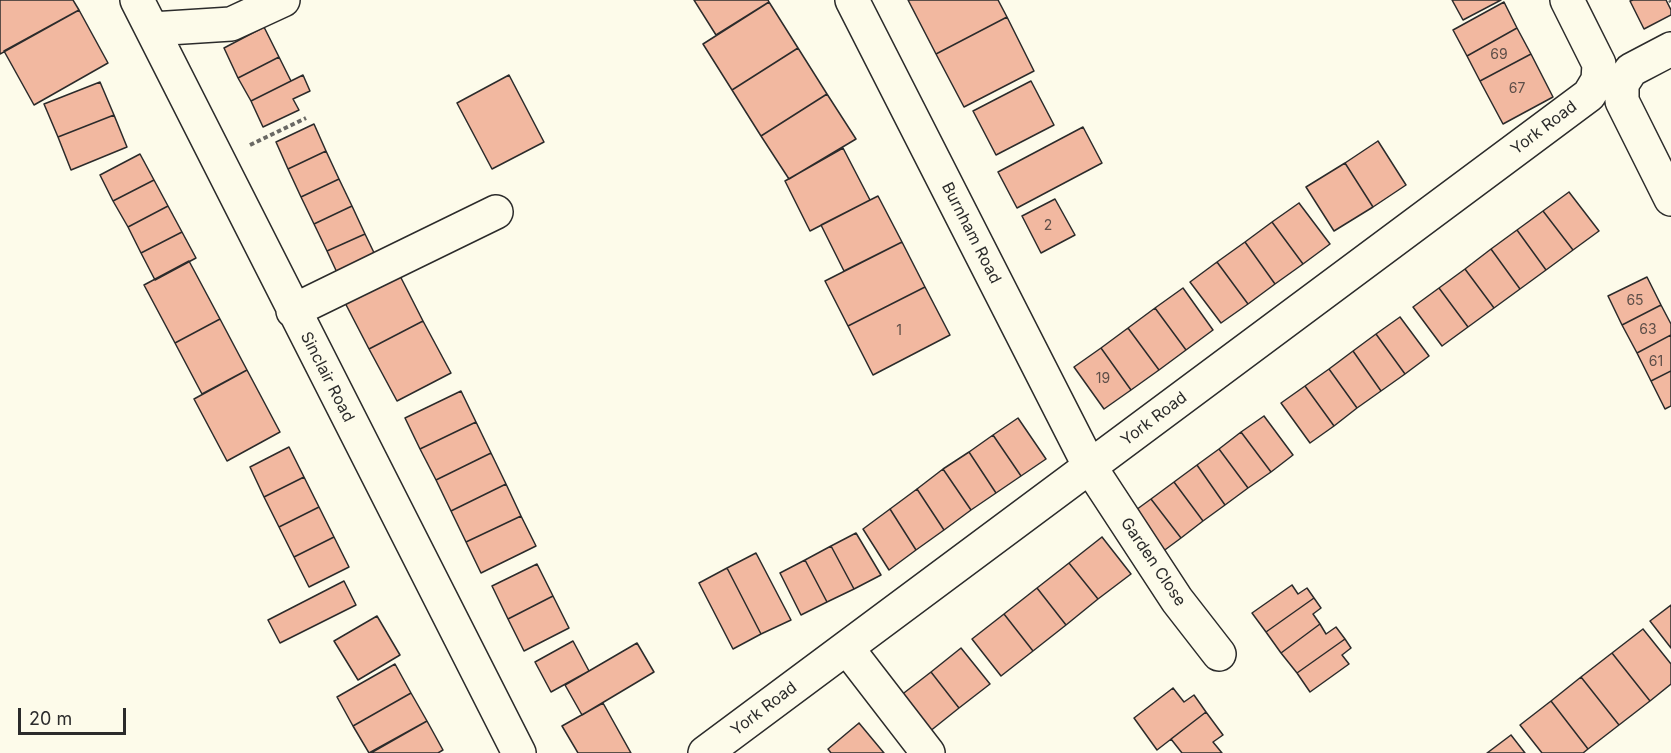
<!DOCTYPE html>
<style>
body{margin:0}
#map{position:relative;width:1671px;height:753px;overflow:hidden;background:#fdfbea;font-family:Inter,sans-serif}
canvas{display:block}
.scale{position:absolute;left:18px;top:708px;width:108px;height:27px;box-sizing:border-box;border:3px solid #2b2b2b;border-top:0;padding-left:8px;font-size:18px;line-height:21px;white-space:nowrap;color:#2b2b2b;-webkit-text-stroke:4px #fdfbea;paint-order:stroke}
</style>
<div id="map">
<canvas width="1671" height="753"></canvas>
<div class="scale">20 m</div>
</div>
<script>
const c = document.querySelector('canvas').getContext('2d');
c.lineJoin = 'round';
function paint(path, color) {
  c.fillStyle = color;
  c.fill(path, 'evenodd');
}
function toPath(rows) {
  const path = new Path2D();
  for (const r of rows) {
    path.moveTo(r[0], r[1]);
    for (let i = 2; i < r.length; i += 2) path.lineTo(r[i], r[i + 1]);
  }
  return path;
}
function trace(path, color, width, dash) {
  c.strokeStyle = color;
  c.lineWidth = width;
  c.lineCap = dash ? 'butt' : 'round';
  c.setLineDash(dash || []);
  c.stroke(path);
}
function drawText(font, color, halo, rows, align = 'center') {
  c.font = font + ' Inter,sans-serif';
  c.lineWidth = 4.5;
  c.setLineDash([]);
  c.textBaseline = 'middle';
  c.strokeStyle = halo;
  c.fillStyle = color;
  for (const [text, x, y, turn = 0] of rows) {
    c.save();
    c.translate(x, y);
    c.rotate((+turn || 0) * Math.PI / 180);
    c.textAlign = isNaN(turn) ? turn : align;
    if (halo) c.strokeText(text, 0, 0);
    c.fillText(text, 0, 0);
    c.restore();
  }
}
const building = toPath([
 [0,0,73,0,79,10,0,54,0,0],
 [694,0,768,0,769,2,716,35,694,0],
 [908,0,998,0,1007,17,936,54,908,0],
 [1452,0,1501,0,1463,20,1452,0],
 [1633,0,1666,0,1671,10,1671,15,1644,29,1630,1,1633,0],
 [769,2,798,48,732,90,703,44,769,2],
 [1504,2,1517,28,1467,56,1453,30,1504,2],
 [79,10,108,63,34,105,4,51,79,10],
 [1007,17,1034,71,964,107,936,54,1007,17],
 [264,27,279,57,238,78,224,48,264,27],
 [1517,28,1531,54,1480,81,1467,56,1517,28],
 [798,48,827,94,761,136,732,90,798,48],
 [1531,54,1553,97,1503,124,1480,81,1531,54],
 [279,57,291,81,251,101,238,78,279,57],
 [303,75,310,91,293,99,299,110,263,127,251,101,303,75],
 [509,75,544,142,492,169,457,103,509,75],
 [1031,81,1054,125,996,155,973,111,1031,81],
 [100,82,114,115,58,137,44,104,100,82],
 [827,94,856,139,789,179,761,136,827,94],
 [114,115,127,147,71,170,58,137,114,115],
 [314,124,326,151,288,169,276,142,314,124],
 [1083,127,1102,163,1017,208,998,172,1083,127],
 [1378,141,1406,185,1373,207,1345,163,1378,141],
 [843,148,870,200,810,231,785,181,843,148],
 [326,151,339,179,301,197,288,169,326,151],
 [140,154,154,180,113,201,100,175,140,154],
 [1345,163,1373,207,1334,231,1306,187,1345,163],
 [339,179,352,206,314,224,301,197,339,179],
 [154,180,168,206,128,227,113,201,154,180],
 [1569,192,1599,231,1573,250,1543,211,1569,192],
 [878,196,902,242,844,271,821,225,878,196],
 [1055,199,1075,235,1041,253,1022,216,1055,199],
 [1299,203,1330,244,1303,264,1272,222,1299,203],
 [168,206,182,232,141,253,128,227,168,206],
 [352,206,365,234,327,251,314,224,352,206],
 [1543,211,1573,250,1546,270,1517,230,1543,211],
 [1272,222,1303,264,1275,284,1245,242,1272,222],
 [1517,230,1546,270,1520,289,1491,249,1517,230],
 [182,232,196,258,155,280,141,253,182,232],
 [365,234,378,261,340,279,327,251,365,234],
 [902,242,925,287,848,326,825,281,902,242],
 [1245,242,1275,284,1248,304,1217,262,1245,242],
 [1491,249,1520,289,1494,308,1465,269,1491,249],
 [189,261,220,319,175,343,144,285,189,261],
 [1217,262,1248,304,1221,323,1190,282,1217,262],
 [396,268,423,321,369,349,342,297,396,268],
 [1465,269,1494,308,1468,327,1439,288,1465,269],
 [1647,277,1661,305,1622,325,1608,296,1647,277],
 [925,287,950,335,873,375,848,326,925,287],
 [1183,288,1213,330,1186,350,1155,308,1183,288],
 [1439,288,1468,327,1442,346,1413,307,1439,288],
 [1661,305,1671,324,1671,335,1637,353,1622,325,1661,305],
 [1155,308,1186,350,1159,370,1128,328,1155,308],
 [1400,317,1429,356,1405,374,1376,334,1400,317],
 [220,319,247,370,202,394,175,343,220,319],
 [423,321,451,373,397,401,369,349,423,321],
 [1128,328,1159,370,1131,390,1101,348,1128,328],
 [1376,334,1405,374,1381,391,1353,351,1376,334],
 [1671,335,1671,371,1651,381,1637,353,1671,335],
 [1101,348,1131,390,1104,409,1074,367,1101,348],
 [1353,351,1381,391,1357,408,1329,369,1353,351],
 [1329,369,1357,408,1334,426,1305,386,1329,369],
 [247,370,280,432,227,461,194,399,247,370],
 [1671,371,1671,406,1665,409,1651,381,1671,371],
 [1305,386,1334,426,1310,443,1281,403,1305,386],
 [461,391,476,422,420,449,405,418,461,391],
 [1264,416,1293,455,1271,472,1241,432,1264,416],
 [1018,418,1046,459,1021,476,993,435,1018,418],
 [476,422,491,453,436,480,420,449,476,422],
 [1241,432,1271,472,1248,488,1219,449,1241,432],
 [993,435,1021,476,996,493,969,452,993,435],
 [289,447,304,477,264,497,250,467,289,447],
 [1219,449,1248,488,1225,505,1197,465,1219,449],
 [969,452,996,493,971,510,943,469,969,452],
 [491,453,506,484,451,511,436,480,491,453],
 [1197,465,1225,505,1203,521,1174,482,1197,465],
 [943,469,971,510,944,530,917,489,943,469],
 [304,477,319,507,279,527,264,497,304,477],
 [1174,482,1203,521,1181,538,1151,499,1174,482],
 [506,484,521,516,466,542,451,511,506,484],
 [917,489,944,530,916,550,890,509,917,489],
 [1151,499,1181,538,1158,555,1129,515,1151,499],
 [319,507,334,537,294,557,279,527,319,507],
 [890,509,916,550,889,570,863,529,890,509],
 [521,516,536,546,481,573,466,542,521,516],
 [856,533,881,575,854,589,831,546,856,533],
 [334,537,349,567,309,587,294,557,334,537],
 [1102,537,1131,574,1098,599,1069,563,1102,537],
 [831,546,854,589,827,602,805,560,831,546],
 [756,553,791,620,761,634,727,568,756,553],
 [805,560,827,602,801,615,780,573,805,560],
 [1069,563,1098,599,1066,625,1037,588,1069,563],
 [537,564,553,596,508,619,492,586,537,564],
 [727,568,761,634,733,649,699,583,727,568],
 [344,581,356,605,280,643,268,620,344,581],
 [1292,585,1298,594,1307,588,1314,598,1266,632,1252,613,1292,585],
 [1037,588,1066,625,1033,651,1004,614,1037,588],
 [553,596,569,628,524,651,508,619,553,596],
 [1314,598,1321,608,1313,614,1320,624,1281,653,1266,632,1314,598],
 [1671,605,1671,648,1650,621,1671,605],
 [1004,614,1033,651,1001,676,972,639,1004,614],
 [377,616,400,655,358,680,334,641,377,616],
 [1320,624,1326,634,1336,627,1345,639,1297,673,1281,653,1320,624],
 [1643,629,1671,664,1671,684,1650,701,1612,653,1643,629],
 [1345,639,1351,648,1342,655,1349,664,1310,692,1297,673,1345,639],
 [573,641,589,671,551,692,535,662,573,641],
 [637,643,654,672,582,715,565,685,637,643],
 [961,648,990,684,959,708,931,672,961,648],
 [1612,653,1650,701,1619,725,1581,677,1612,653],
 [395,664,411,693,353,726,337,697,395,664],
 [931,672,959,708,929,732,900,696,931,672],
 [1581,677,1619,725,1588,749,1551,701,1581,677],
 [1173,688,1184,702,1194,695,1206,712,1157,750,1134,718,1173,688],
 [411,693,427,721,369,753,353,726,411,693],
 [1551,701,1588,749,1583,753,1542,753,1520,725,1551,701],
 [603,703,631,753,578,753,562,726,603,703],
 [1206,712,1223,735,1213,742,1222,753,1182,753,1171,739,1206,712],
 [427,721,443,750,438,753,371,753,427,721],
 [859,723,884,753,831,753,828,749,859,723],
 [1511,735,1525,753,1487,753,1511,735]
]);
paint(building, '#f2b8a0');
trace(building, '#2b2b2b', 1.5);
const minor = toPath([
 [137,0,519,753],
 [852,0,1090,467,1177,600,1219,654],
 [152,29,231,24,283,0],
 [1622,84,1622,101,1671,199],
 [1622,84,1631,70,1671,49],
 [293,311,496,212],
 [847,648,928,753],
 [705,753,1589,95,1598,80,1599,64,1567,0]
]);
trace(minor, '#2b2b2b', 36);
trace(toPath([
 [1670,0,1671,2],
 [250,145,306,118]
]), '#6a6964', 4, [4.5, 3]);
trace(minor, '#fdfbea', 33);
drawText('14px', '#5d4e48', null, [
 ["69",1499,55],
 ["67",1517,89],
 ["2",1048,226],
 ["65",1635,301],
 ["63",1648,330],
 ["1",899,331],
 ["61",1656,362],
 ["19",1103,379]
]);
drawText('16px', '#2b2b2b', '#fdfbea', [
 ["York Road",1544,128,-37],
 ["Burnham Road",971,233,63],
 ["Sinclair Road",327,377,63],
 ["York Road",1154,419,-37],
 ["Garden Close",1153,562,56],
 ["York Road",764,709,-37]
]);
</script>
